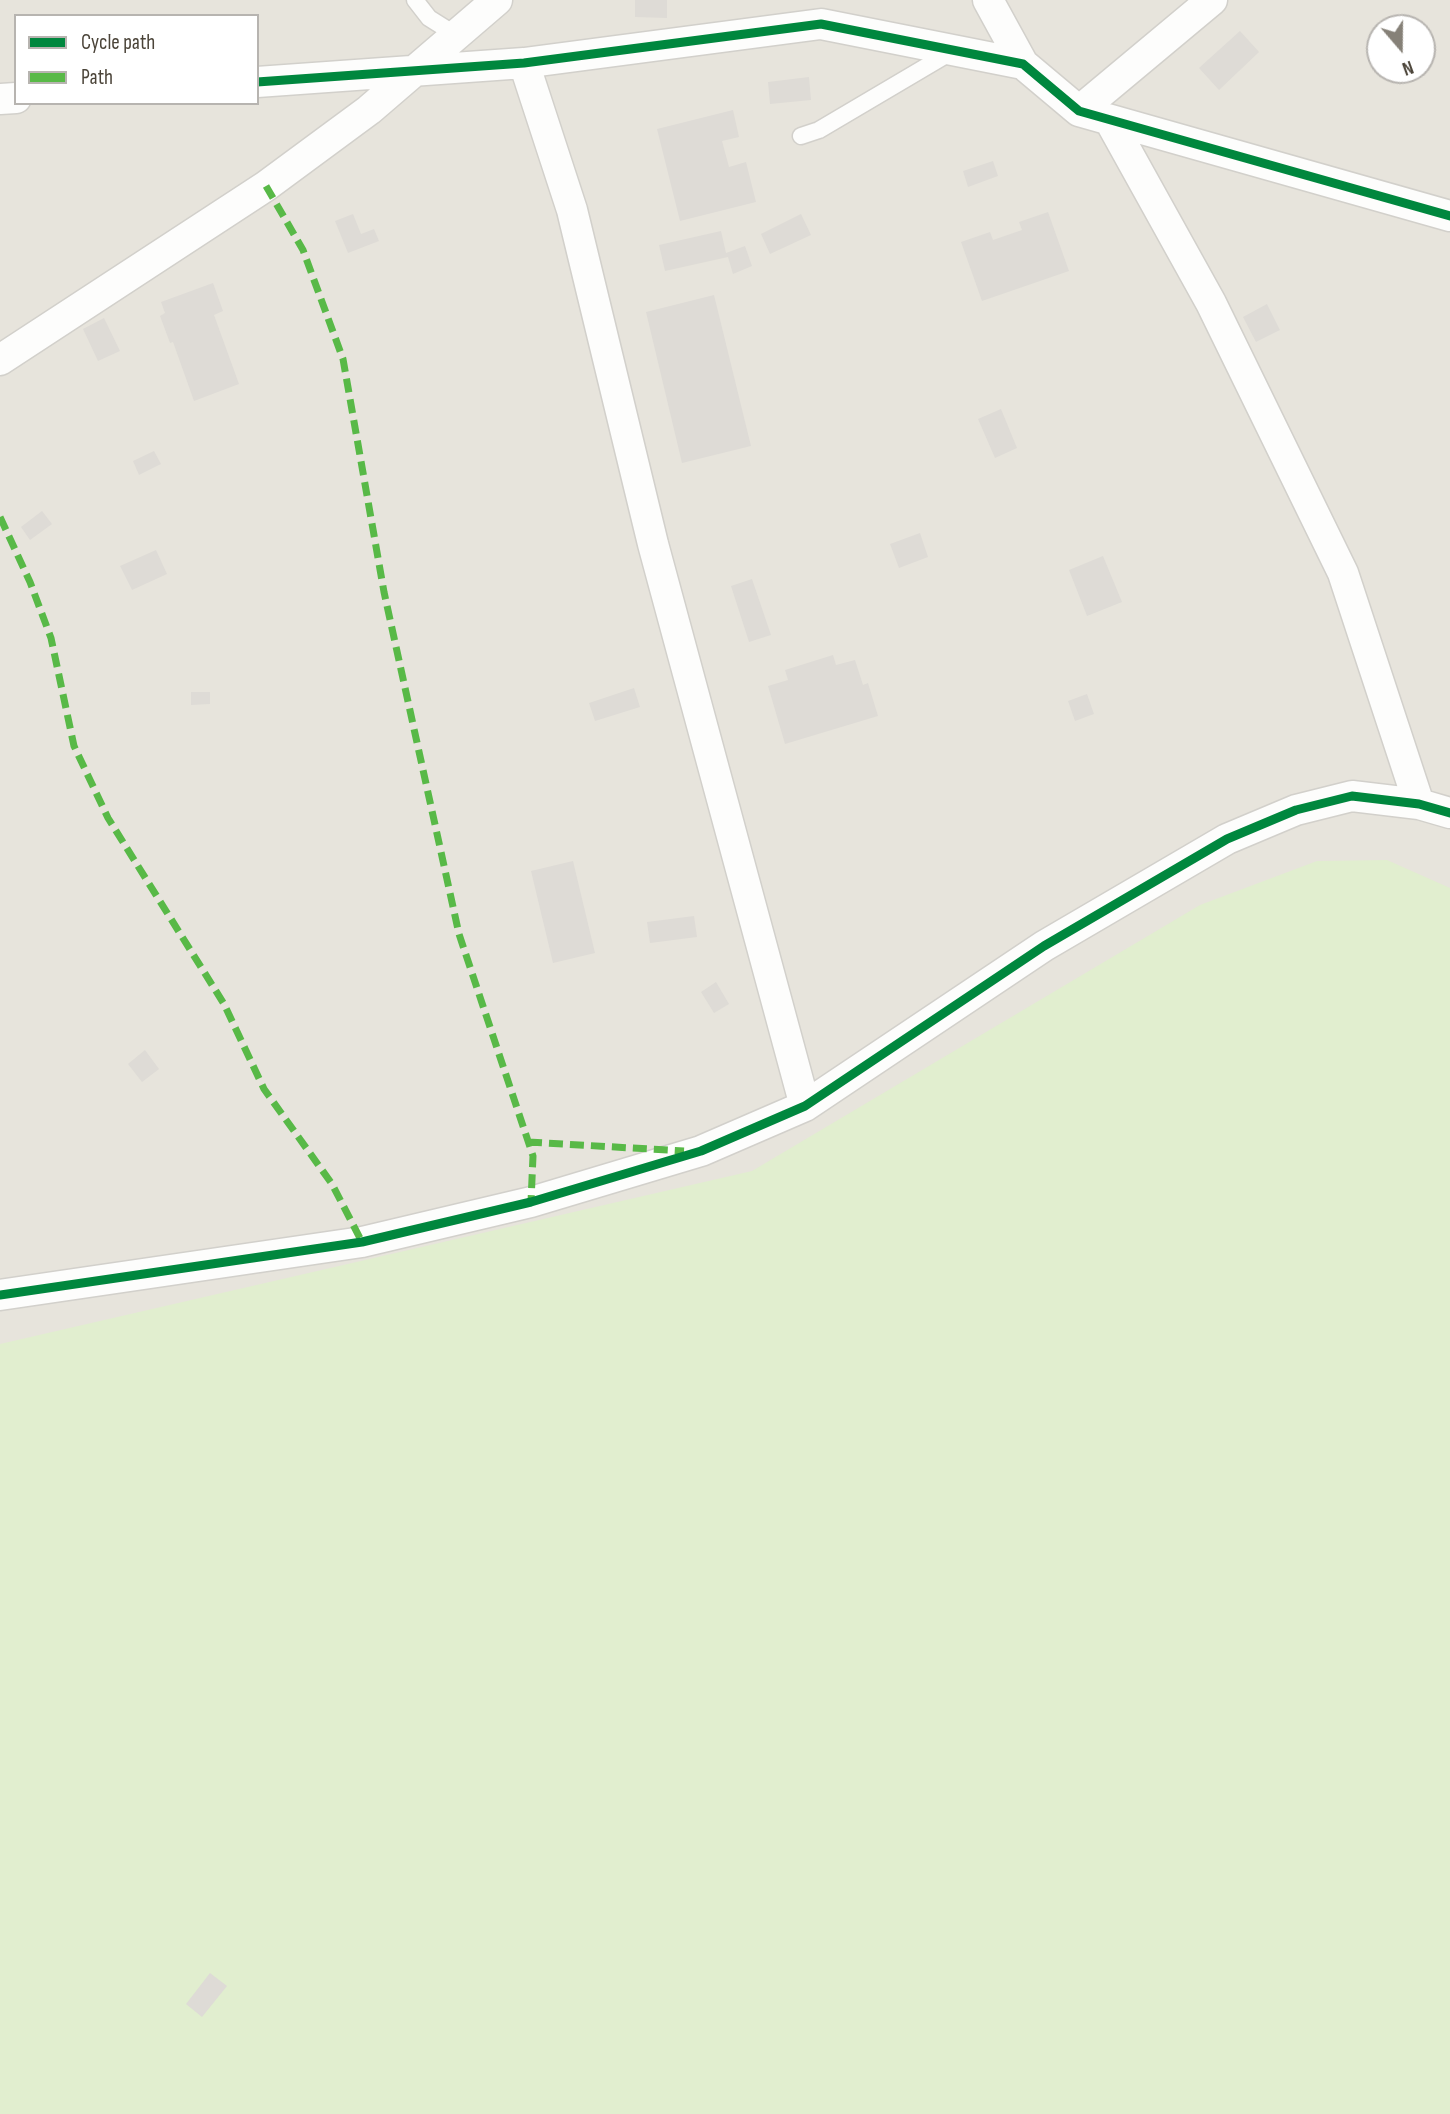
<!DOCTYPE html>
<style>
body{margin:0}
#map{position:relative;width:1450px;height:2114px;overflow:hidden;background:#f4f2ee;font-family:"Sofia Sans Condensed",sans-serif}
canvas{display:block}
.legend{position:absolute;left:14px;top:14px;width:245px;height:91px;box-sizing:border-box;background:#fff;border:2px solid #b7b4b0;margin:0;padding:9px 12px;list-style:none;font-size:21px;color:#4b4439}
.legend li{display:flex;align-items:center;gap:14px;height:35px}
.legend b{width:35px;border:2px solid #b7b4b0}
.north{position:absolute;left:1366px;top:14px;width:70px;height:70px;box-sizing:border-box;background:#fff;border:2px solid #b7b4b0;border-radius:50%;rotate:160deg;font-size:19px;font-weight:700;line-height:28px;text-align:center;color:#4b4439}
.north::after{content:'';display:block;margin:auto;width:24px;height:32px;background:#868178;clip-path:polygon(50% 0,100% 100%,50% 72%,0 100%)}
</style>
<div id="map">
<canvas width="1450" height="2114"></canvas>
<ul class="legend">
<li><b style="height:9px;background:#00873e"></b>Cycle path</li>
<li><b style="height:9px;background:#58b947"></b>Path</li>
</ul>
<div class="north">N</div>
</div>
<script>
const c = document.querySelector('canvas').getContext('2d');
c.lineJoin = 'round';
function paint(path, color) {
  c.fillStyle = color;
  c.fill(path, 'evenodd');
}
function toPath(rows) {
  const path = new Path2D();
  for (const r of rows) {
    path.moveTo(r[0], r[1]);
    for (let i = 2; i < r.length; i += 2) path.lineTo(r[i], r[i + 1]);
  }
  return path;
}
function trace(path, color, width, dash) {
  c.strokeStyle = color;
  c.lineWidth = width;
  c.lineCap = dash ? 'butt' : 'round';
  c.setLineDash(dash || []);
  c.stroke(path);
}
paint(toPath([
 [0,0,1450,0,1450,2114,0,2114],
 [16,16,257,16,257,103,16,103],
 [1380,28,1422,28,1422,70,1380,70]
]), '#e7e4dc');
paint(toPath([
 [1387,860,1450,888,1450,2114,0,2114,0,1344,752,1171,1200,905,1317,861]
]), '#e1eecf');
paint(toPath([
 [635,0,667,0,667,18,635,17],
 [1240,31,1259,52,1219,90,1199,68],
 [809,77,811,100,770,104,768,82],
 [733,110,739,137,722,141,729,167,746,162,756,202,680,221,657,129],
 [993,161,998,176,968,187,963,171],
 [1048,212,1069,271,982,301,961,242,990,232,993,240,1022,230,1019,222],
 [353,214,361,234,374,229,379,241,348,253,335,221],
 [801,214,811,235,770,254,761,234],
 [721,231,726,253,745,246,752,266,733,274,728,257,665,271,659,245],
 [213,283,223,311,214,315,239,384,194,401,173,342,170,343,160,316,165,313,161,302],
 [714,295,751,446,682,463,646,312],
 [1267,304,1280,330,1256,342,1243,317],
 [104,318,120,351,98,361,83,329],
 [1001,409,1017,448,995,458,978,419],
 [154,451,161,464,139,475,133,461],
 [42,511,52,524,30,540,21,527],
 [920,533,928,557,899,568,890,544],
 [156,550,167,574,132,590,120,566],
 [1103,556,1122,602,1087,616,1069,570],
 [752,579,771,635,749,642,731,586],
 [833,655,836,665,855,660,863,685,868,683,878,716,785,744,768,686,788,680,785,670],
 [634,688,640,707,595,721,589,703],
 [191,692,210,692,210,704,191,705],
 [1087,694,1094,714,1075,721,1068,701],
 [573,861,595,953,553,963,531,871],
 [694,916,697,937,650,943,647,922],
 [716,982,729,1004,714,1013,701,992],
 [145,1050,159,1069,142,1082,128,1064],
 [210,1973,227,1986,202,2017,186,2004]
]), '#dedbd6');
const lane = toPath([
 [415,0,429,18,456,35],
 [801,136,819,130,951,52]
]);
const street = toPath([
 [988,0,1023,64],
 [524,63,572,210,653,544,805,1106],
 [257,82,524,63,821,24,1023,64,1079,111,1450,216],
 [0,99,16,98],
 [1079,111,1212,0],
 [1110,121,1211,303,1343,573,1419,804],
 [0,360,266,186,369,110,497,0],
 [0,1295,362,1242,531,1202,701,1151,805,1106,1044,946,1227,839,1296,810,1352,796,1419,804,1450,813]
]);
trace(lane, '#d2d0cb', 19);
trace(street, '#d2d0cb', 33);
trace(lane, '#fdfdfc', 16);
trace(street, '#fdfdfc', 30);
trace(toPath([
 [266,186,303,250,343,359,384,592,459,934,533,1156,531,1202],
 [0,517,30,582,51,638,74,746,108,818,224,1004,264,1089,332,1184,362,1242],
 [528,1142,684,1151]
]), '#58b947', 7, [14, 7]);
trace(toPath([
 [257,82,524,63,821,24,1023,64,1079,111,1450,216],
 [0,1295,362,1242,531,1202,701,1151,805,1106,1044,946,1227,839,1296,810,1352,796,1419,804,1450,813]
]), '#00873e', 9);
</script>
